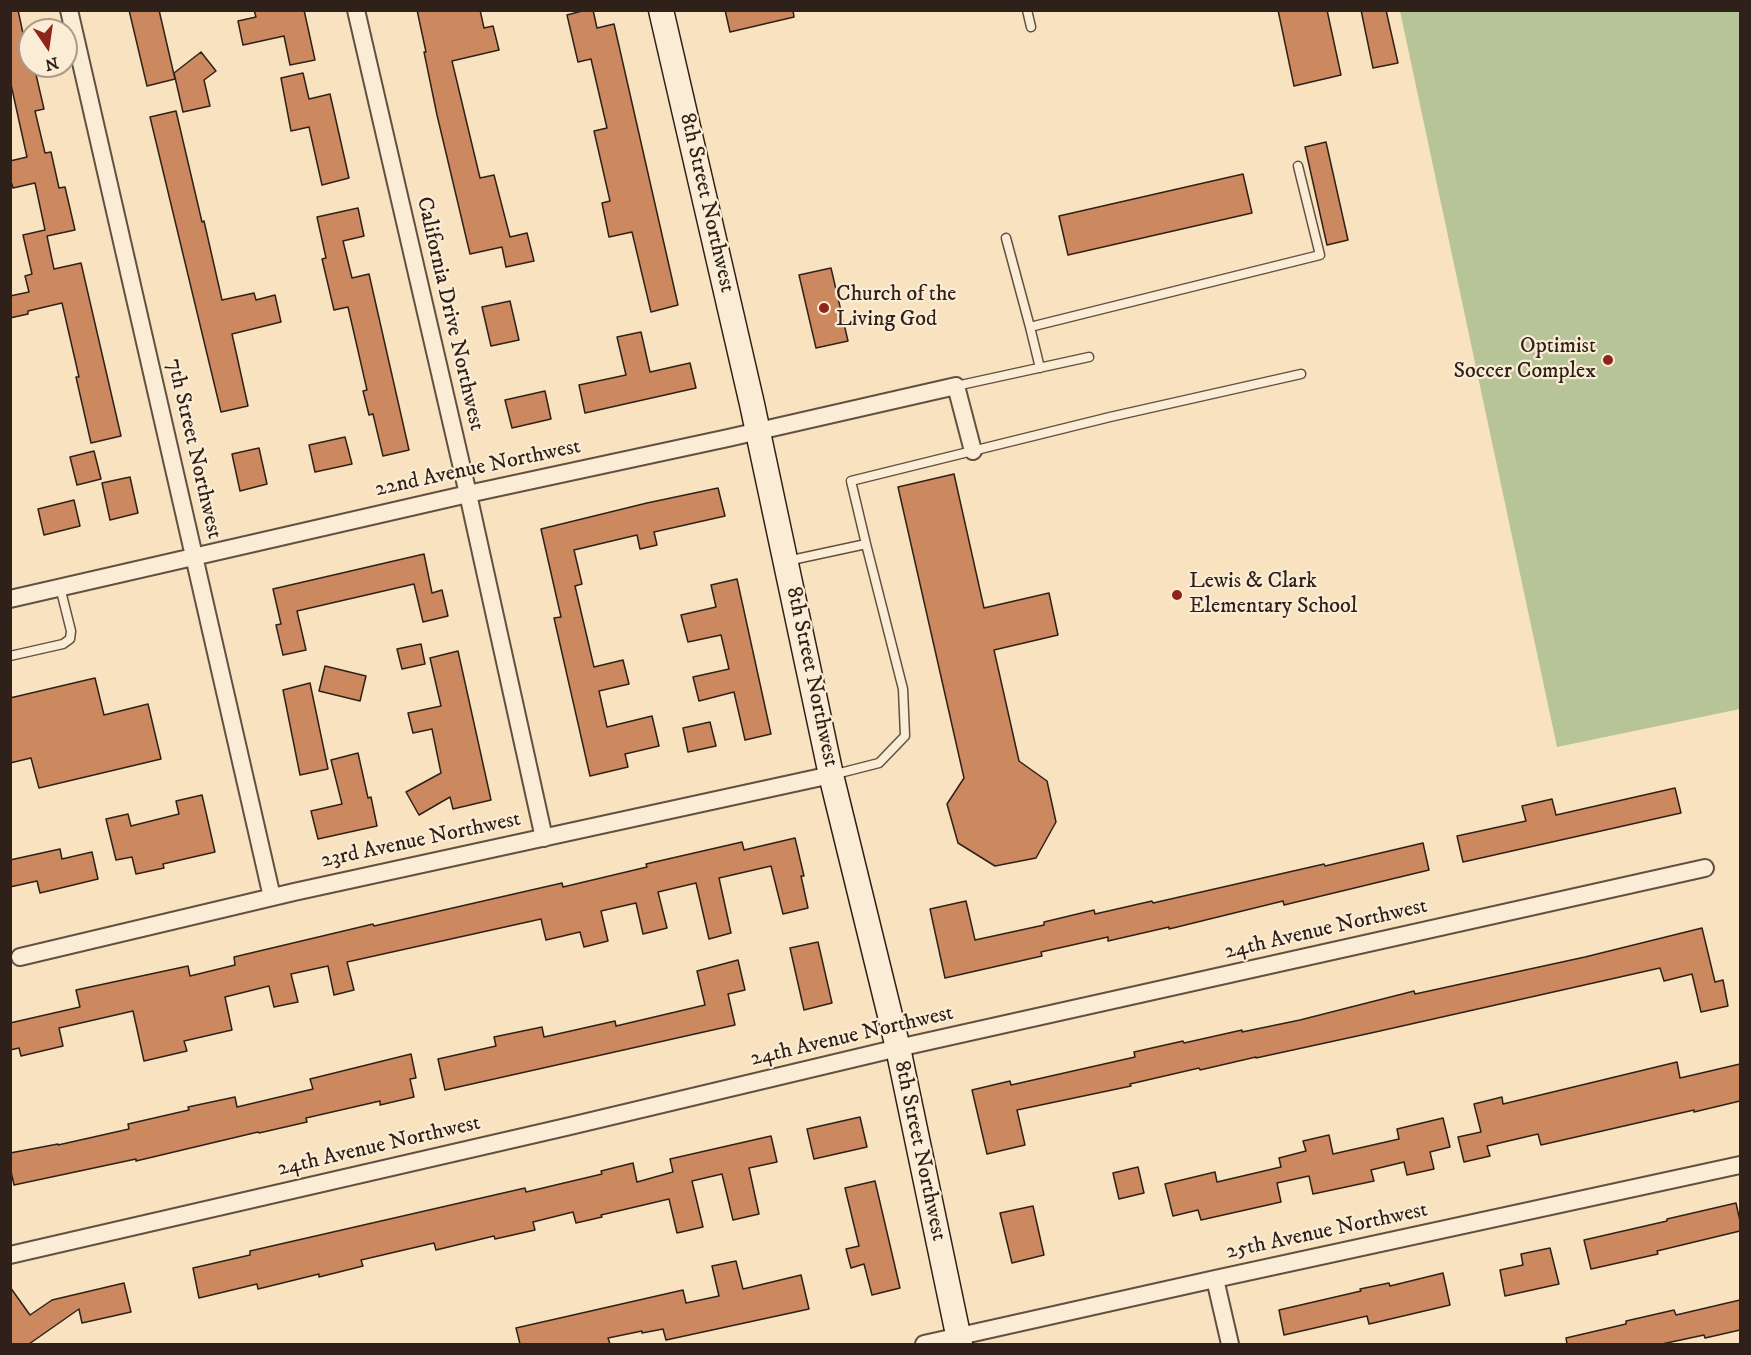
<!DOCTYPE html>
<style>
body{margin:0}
#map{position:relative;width:1751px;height:1355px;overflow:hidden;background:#f9e2bf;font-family:"IM FELL DW Pica",serif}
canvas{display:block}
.frame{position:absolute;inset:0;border:12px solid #2f201a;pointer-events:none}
.north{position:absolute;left:18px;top:18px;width:60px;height:60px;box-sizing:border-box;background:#fbecd5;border:2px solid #a99a8a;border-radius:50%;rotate:167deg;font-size:16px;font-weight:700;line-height:24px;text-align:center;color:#2f201a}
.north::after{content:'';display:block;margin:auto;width:21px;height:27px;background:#8f2418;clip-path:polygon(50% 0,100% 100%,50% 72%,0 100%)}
</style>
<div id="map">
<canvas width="1751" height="1355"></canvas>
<div class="frame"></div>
<div class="north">N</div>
</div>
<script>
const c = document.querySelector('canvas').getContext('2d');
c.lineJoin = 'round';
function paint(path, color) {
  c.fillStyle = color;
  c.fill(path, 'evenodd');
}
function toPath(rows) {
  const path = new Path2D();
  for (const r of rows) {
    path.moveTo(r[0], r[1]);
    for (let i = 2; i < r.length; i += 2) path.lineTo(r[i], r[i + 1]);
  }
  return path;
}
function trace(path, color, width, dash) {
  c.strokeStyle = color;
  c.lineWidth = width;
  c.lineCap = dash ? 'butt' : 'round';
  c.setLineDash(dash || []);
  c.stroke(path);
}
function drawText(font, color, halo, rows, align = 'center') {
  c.font = font + ' "IM FELL DW Pica",serif';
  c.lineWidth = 4.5;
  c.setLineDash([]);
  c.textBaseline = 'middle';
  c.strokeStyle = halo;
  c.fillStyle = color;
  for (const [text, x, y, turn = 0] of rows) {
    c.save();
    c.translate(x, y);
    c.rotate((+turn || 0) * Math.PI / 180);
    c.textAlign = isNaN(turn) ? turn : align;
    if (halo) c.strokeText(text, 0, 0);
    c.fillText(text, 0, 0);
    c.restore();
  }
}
paint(toPath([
 [1400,11,1740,11,1740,709,1557,747]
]), '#b7c497');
const building = toPath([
 [10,10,18,10,30,66,34,66,44,109,35,111,45,153,51,152,59,188,65,187,75,230,47,236,54,269,81,263,121,436,91,443,76,377,79,377,62,303,28,311,28,314,10,318,10,296,29,292,25,276,32,274,23,235,45,230,35,183,13,188,10,178,10,161,27,157,10,80,10,10],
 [129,10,159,10,175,79,147,86,129,10],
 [254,10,304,10,315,60,290,65,284,36,243,45,238,21,256,17,254,10],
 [417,10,480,10,484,28,493,26,499,50,452,61,480,178,494,175,510,237,527,233,534,261,506,267,502,247,470,254,437,115,424,52,426,52,417,10],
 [586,10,593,10,597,28,614,24,678,305,651,312,632,232,609,237,602,203,610,201,594,131,607,128,591,59,578,62,567,15,586,10],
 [725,10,793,10,794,17,730,32,725,10],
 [1278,10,1327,10,1341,75,1294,86,1278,10],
 [1361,10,1386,10,1398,63,1373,68,1361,10],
 [201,52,216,71,204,80,210,106,183,112,174,73,201,52],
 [303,73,309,99,330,94,349,178,322,185,309,127,291,131,281,78,303,73],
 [176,111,202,222,204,221,222,300,254,293,256,300,275,295,281,322,232,334,248,406,221,412,150,117,176,111],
 [1326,142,1348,240,1327,245,1305,147,1326,142],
 [1243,174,1252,213,1068,255,1059,216,1243,174],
 [358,208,364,236,343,241,352,278,369,274,409,450,383,456,373,414,369,415,363,391,367,390,348,307,334,310,322,259,326,258,317,217,358,208],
 [831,268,848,341,816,348,799,275,831,268],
 [510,301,519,340,491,346,482,307,510,301],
 [641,332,650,372,690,363,696,388,585,413,579,385,626,375,617,337,641,332],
 [545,391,551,419,512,428,505,400,545,391],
 [345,437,352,464,315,472,309,445,345,437],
 [259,448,267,484,240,491,232,454,259,448],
 [94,451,101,479,77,485,70,457,94,451],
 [954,474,984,608,1049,593,1058,635,994,650,1019,761,1047,781,1056,822,1036,858,995,866,958,843,947,804,964,778,898,487,954,474],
 [130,477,138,513,110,520,102,483,130,477],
 [718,488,725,516,654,532,657,545,640,549,637,535,574,550,582,584,575,586,594,667,623,660,629,684,599,691,607,727,652,716,659,746,625,754,628,767,590,776,554,618,561,617,541,529,647,503,718,488],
 [74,500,80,526,44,535,38,509,74,500],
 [424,554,432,593,442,590,448,616,423,622,414,584,297,611,306,650,283,655,276,625,281,624,273,589,424,554],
 [737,579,771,734,745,740,734,692,699,701,693,677,729,669,721,635,688,642,681,615,716,607,711,585,737,579],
 [421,644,425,664,402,669,397,649,421,644],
 [458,651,491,800,453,809,450,797,419,815,406,792,441,773,432,729,413,733,408,713,441,706,430,658,458,651],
 [325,666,366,676,360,701,319,691,325,666],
 [95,678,104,715,148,704,161,759,39,788,31,758,10,763,10,698,95,678],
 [310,683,328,769,300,775,283,690,310,683],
 [710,722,716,746,688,752,683,728,710,722],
 [358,753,368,798,371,797,377,826,318,839,311,811,342,804,331,760,358,753],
 [1675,788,1681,813,1463,862,1457,836,1526,821,1522,806,1552,799,1556,815,1675,788],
 [202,795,215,852,163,864,164,868,136,874,132,857,116,860,106,819,128,814,131,826,179,814,176,801,202,795],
 [795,838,804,876,801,876,808,908,783,914,771,866,719,878,731,933,709,939,696,883,658,892,667,928,643,934,636,903,601,911,608,941,584,947,580,932,546,940,541,919,347,962,354,990,334,995,328,966,291,974,298,1002,274,1007,269,986,225,997,232,1030,184,1041,187,1051,144,1061,133,1011,59,1028,63,1046,21,1056,19,1048,10,1050,10,1023,80,1007,76,990,188,966,190,976,235,965,234,957,373,924,374,926,562,883,563,887,647,867,646,864,742,842,744,850,795,838],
 [1423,843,1429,870,1284,905,1283,901,1169,929,1169,927,1108,941,1108,937,1041,952,1042,956,945,978,930,909,966,901,975,940,1044,925,1044,922,1094,910,1095,914,1152,901,1153,903,1324,864,1325,866,1423,843],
 [60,849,62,859,92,852,98,879,40,893,37,881,10,887,10,860,60,849],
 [1702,928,1715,982,1723,980,1728,1006,1701,1012,1692,974,1664,981,1660,968,1371,1033,1256,1058,1256,1057,1200,1070,1199,1068,1130,1084,1131,1086,1017,1110,1025,1145,987,1154,972,1090,1010,1081,1011,1085,1135,1057,1134,1052,1183,1041,1184,1043,1242,1030,1242,1032,1300,1020,1414,991,1415,994,1585,957,1702,928],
 [818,942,832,1003,804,1010,790,948,818,942],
 [738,960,745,990,728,994,735,1025,445,1090,438,1059,496,1046,494,1037,542,1027,544,1037,615,1021,616,1026,705,1005,697,971,738,960],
 [411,1054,416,1078,410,1079,414,1097,380,1105,380,1101,306,1118,307,1122,259,1133,258,1132,136,1161,136,1159,14,1185,10,1167,10,1153,58,1144,58,1145,129,1129,128,1124,189,1110,188,1107,235,1097,237,1107,313,1089,310,1079,411,1054],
 [1677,1062,1680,1078,1740,1064,1740,1101,1694,1112,1694,1110,1541,1145,1538,1134,1487,1146,1490,1156,1464,1162,1458,1137,1481,1132,1474,1104,1502,1097,1503,1104,1677,1062],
 [860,1117,867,1147,814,1159,807,1129,860,1117],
 [1443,1118,1450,1147,1430,1152,1434,1169,1407,1175,1404,1162,1371,1170,1374,1181,1313,1194,1309,1176,1277,1183,1281,1202,1201,1220,1198,1210,1173,1216,1165,1184,1215,1172,1217,1182,1281,1167,1279,1158,1306,1151,1303,1141,1329,1135,1333,1154,1399,1139,1397,1129,1443,1118],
 [771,1136,777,1162,749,1168,759,1214,733,1220,722,1174,692,1181,703,1227,677,1233,669,1199,601,1215,602,1217,576,1223,573,1212,533,1222,535,1230,495,1239,494,1236,436,1250,434,1243,361,1260,363,1266,319,1277,319,1274,258,1289,257,1284,199,1298,193,1268,250,1255,250,1251,525,1188,526,1192,602,1174,601,1171,633,1163,637,1182,673,1172,670,1159,771,1136],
 [1138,1167,1144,1193,1119,1199,1113,1173,1138,1167],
 [875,1181,900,1288,872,1295,864,1264,851,1268,846,1249,859,1246,845,1188,875,1181],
 [1736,1203,1740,1221,1740,1231,1657,1251,1658,1254,1591,1269,1584,1240,1667,1221,1667,1219,1736,1203],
 [1033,1206,1044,1255,1012,1263,1000,1213,1033,1206],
 [1550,1248,1559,1284,1505,1296,1500,1270,1523,1265,1521,1254,1550,1248],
 [736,1261,743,1289,801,1275,809,1309,666,1340,663,1329,642,1333,642,1331,608,1338,610,1344,520,1344,516,1328,683,1290,686,1303,719,1296,712,1266,736,1261],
 [1443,1273,1450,1305,1369,1324,1367,1316,1284,1335,1279,1310,1361,1291,1360,1289,1389,1283,1390,1286,1443,1273],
 [124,1283,131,1312,82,1323,79,1309,29,1344,10,1344,10,1287,30,1315,52,1300,124,1283],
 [1740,1300,1740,1330,1705,1338,1704,1335,1662,1344,1567,1344,1566,1338,1626,1324,1626,1321,1674,1310,1676,1315,1740,1300]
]);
paint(building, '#cc885f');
trace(building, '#2f201a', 1.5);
const lane = toPath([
 [1027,10,1031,27],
 [1006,238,1030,327],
 [1040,368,1030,327,1320,255,1298,166],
 [956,386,1089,357],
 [866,544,851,481,1110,417,1301,374],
 [787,561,866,544,903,689,905,736,879,763,832,775],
 [10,656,63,644,70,639,71,631,60,587]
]);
const street = toPath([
 [69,10,272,897],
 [356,10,468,494,544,838],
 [10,599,468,494,728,438,956,386,973,451],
 [20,957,294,892,831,775],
 [10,1255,566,1127,898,1048,1705,868],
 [1215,1279,1230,1344],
 [924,1344,1215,1279,1740,1165]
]);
const secondary = toPath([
 [661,10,752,404,831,775,898,1048,960,1344]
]);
trace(lane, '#625043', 11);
trace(street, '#625043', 20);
trace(secondary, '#2f201a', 27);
trace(lane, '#fbecd5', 8);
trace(street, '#fbecd5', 16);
trace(secondary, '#fbecd5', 24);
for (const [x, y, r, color] of [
 [824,308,6,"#8f2418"],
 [1608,360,6,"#8f2418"],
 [1177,595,6,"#8f2418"]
]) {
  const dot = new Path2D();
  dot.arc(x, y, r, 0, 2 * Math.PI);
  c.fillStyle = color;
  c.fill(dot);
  trace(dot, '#fbecd5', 2);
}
drawText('22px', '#2f201a', '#fbecd5', [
 ["8th Street Northwest",706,203,77],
 ["California Drive Northwest",449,314,77],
 ["7th Street Northwest",193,449,77],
 ["22nd Avenue Northwest",478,469,-12],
 ["8th Street Northwest",811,677,78],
 ["23rd Avenue Northwest",421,841,-12],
 ["24th Avenue Northwest",1326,930,-13],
 ["24th Avenue Northwest",852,1037,-13],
 ["24th Avenue Northwest",379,1147,-13],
 ["8th Street Northwest",919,1151,78],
 ["25th Avenue Northwest",1327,1232,-12]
]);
drawText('22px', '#2f201a', '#fbecd5', [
 ["Church of the",836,295],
 ["Living God",836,320],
 ["Optimist",1596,347,"right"],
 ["Soccer Complex",1596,372,"right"],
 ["Lewis & Clark",1189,582],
 ["Elementary School",1189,607]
], 'left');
</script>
